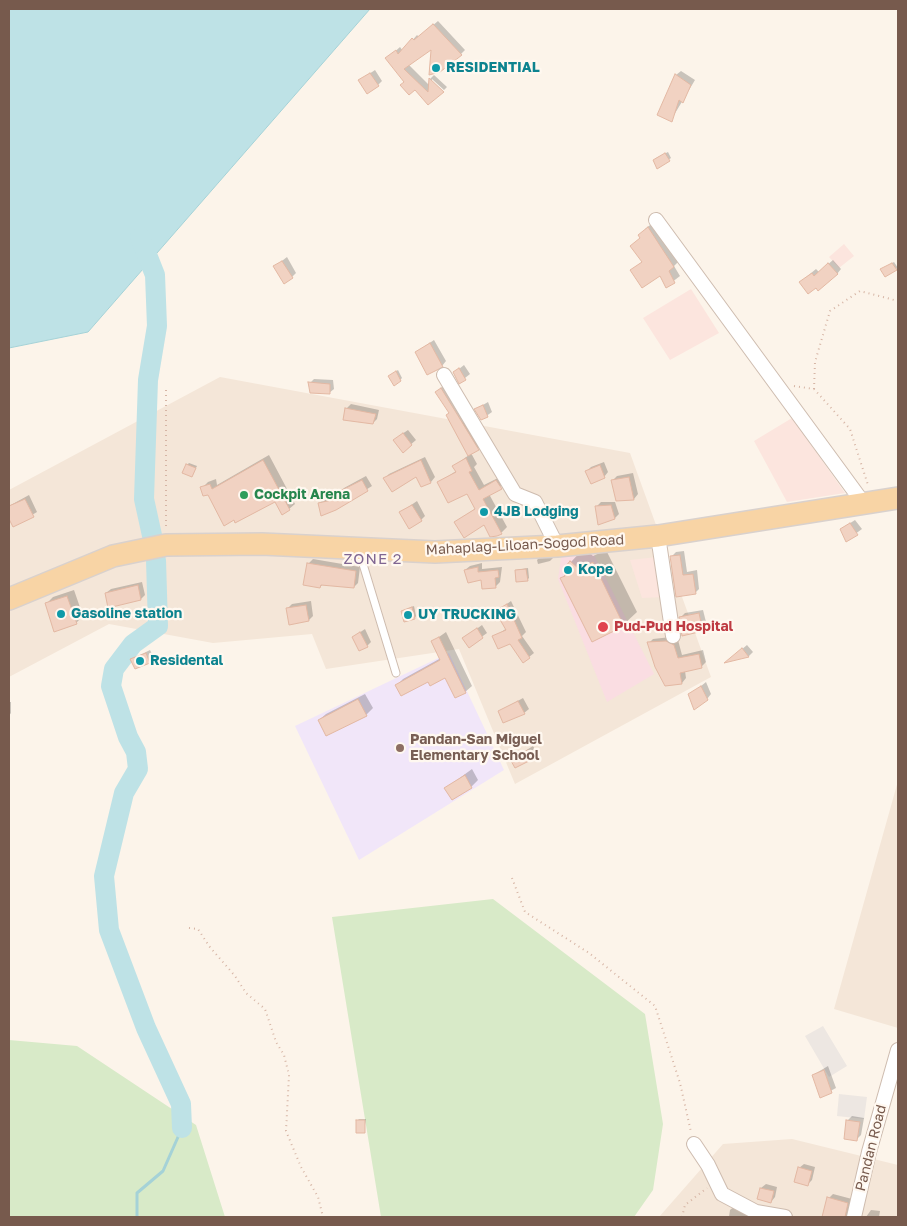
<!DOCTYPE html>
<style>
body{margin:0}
#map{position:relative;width:907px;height:1226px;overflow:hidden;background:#fcf4ea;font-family:"Golos Text",sans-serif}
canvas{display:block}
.frame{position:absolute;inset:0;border:10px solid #775a4d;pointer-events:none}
</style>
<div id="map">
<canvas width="907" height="1226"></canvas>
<div class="frame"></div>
</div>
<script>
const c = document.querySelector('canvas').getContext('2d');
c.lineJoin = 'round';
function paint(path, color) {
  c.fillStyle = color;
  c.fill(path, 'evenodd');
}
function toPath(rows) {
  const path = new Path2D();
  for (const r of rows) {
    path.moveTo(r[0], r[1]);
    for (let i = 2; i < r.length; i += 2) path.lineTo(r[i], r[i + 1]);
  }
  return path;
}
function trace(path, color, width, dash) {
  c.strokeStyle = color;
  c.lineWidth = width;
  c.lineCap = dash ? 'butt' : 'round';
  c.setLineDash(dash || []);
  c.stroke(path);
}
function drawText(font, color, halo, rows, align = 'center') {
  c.font = font + ' "Golos Text",sans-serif';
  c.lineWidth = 4.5;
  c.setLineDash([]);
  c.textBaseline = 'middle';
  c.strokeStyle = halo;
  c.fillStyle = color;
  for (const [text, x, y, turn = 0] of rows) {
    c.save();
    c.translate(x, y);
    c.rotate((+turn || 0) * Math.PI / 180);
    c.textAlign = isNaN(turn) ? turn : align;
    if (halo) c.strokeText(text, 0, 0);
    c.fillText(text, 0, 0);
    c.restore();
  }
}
paint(toPath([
 [220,377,630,453,711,677,515,784,459,649,326,669,312,634,213,643,109,624,9,677,9,490],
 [898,781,898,1028,834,1009],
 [792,1139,898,1165,898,1217,659,1217,723,1144]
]), '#f4e6d8');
paint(toPath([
 [844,244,854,256,839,268,829,257],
 [691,289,719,333,670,360,643,318],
 [792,418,845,493,787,502,754,441],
 [657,557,664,597,642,598,630,560]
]), '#fce5de');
paint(toPath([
 [823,1026,847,1066,829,1077,805,1036],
 [839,1094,867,1097,864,1119,837,1116]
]), '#ede7e2');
paint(toPath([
 [449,653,504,770,359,860,295,726]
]), '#f1e6f9');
paint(toPath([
 [591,549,654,674,607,702,558,579,562,552]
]), '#fadde2');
paint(toPath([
 [493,899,645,1014,663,1124,653,1190,634,1217,381,1217,332,917],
 [9,1040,77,1046,196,1125,225,1217,9,1217]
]), '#d8eac8');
const water = toPath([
 [9,9,370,9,88,332,9,348,9,9]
]);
paint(water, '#bee2e6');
trace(water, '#a5d2d7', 1);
paint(toPath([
 [438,21,465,50,461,54,432,47,408,64,430,86,430,79,434,75,447,87,444,90,432,79,428,104,416,88,406,82,391,55,400,47,403,51,417,35,419,37],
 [375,70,382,81,378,85,360,80],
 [681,71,695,80,671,120,676,75],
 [668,152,671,158,658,167,656,158],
 [654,222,679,261,674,266,680,276,667,286,661,275,632,270,643,261,645,229],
 [287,257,296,273,292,277,274,267],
 [833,260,841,269,837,274,805,278,816,269,819,272],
 [894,262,898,268,896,269,884,268],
 [434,340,446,361,442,366,416,352],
 [464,365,470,374,460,382,454,373],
 [398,370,402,378,400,380,392,374],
 [314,379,333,380,334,389,329,393,310,383],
 [448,382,484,443,471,453,477,464,474,467,484,485,502,476,506,482,489,494,507,527,502,532,491,535,485,524,456,522,476,508,467,492,438,483,456,471,454,466,469,455,450,413,436,392],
 [488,402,492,412,482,419,476,409],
 [351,404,379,410,377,419,373,423,345,419,347,408],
 [408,430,416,440,403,451,399,436],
 [269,455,295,504,289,509,275,500,202,488,208,482,216,479,217,485],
 [425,457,435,477,431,482,422,486,416,475,385,478,389,474],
 [604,462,608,472,604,477,587,471,591,467],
 [189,463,197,466,193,474,187,465],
 [633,473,638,494,634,499,612,481,617,476],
 [366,476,372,486,335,509,319,504,323,500,341,495,340,492,344,488],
 [29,495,37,512,13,526,9,516,9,506],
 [417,501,425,516,421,520,401,512],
 [601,502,615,502,619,514,615,518,596,507],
 [855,520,862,529,847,540,841,529],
 [584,548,593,556,606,550,637,612,623,625,562,578,566,574,571,562],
 [684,551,687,572,697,570,699,589,695,593,677,596,671,557,676,552],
 [552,555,554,557,550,561,538,564,537,560,541,556],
 [313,559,360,567,358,583,354,587,323,584,320,587,308,564],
 [482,563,482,569,502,567,500,582,495,587,465,570,470,566],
 [528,568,529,578,527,580,516,570],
 [142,582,145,595,141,599,106,593,111,589],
 [74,590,83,616,76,623,46,604,53,597],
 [311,601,313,616,309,620,288,608,292,604],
 [511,601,526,632,522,636,534,653,524,661,511,642,494,637,507,628,497,611],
 [414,606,416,616,415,618,402,611],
 [703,610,707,626,702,630,680,618,685,613],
 [482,625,487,633,469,646,464,638],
 [365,629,371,642,367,646,353,637],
 [446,632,472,686,465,692,446,677,397,685,403,679,441,658,432,642],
 [671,637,678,640,682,655,703,650,706,662,701,667,685,671,686,678,682,683,649,643,653,639],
 [747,645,753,652,749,656,728,661],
 [150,650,154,658,149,662,132,659],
 [706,682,711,694,707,699,690,695],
 [365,694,373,708,366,715,319,720,326,714],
 [523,698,529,709,524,713,500,711],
 [9,702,11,702,11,713,9,716],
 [533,746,537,753,516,767,512,759],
 [472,769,478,780,471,787,446,788],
 [828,1066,836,1088,821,1096,813,1075],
 [852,1116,864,1118,861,1135,857,1139,847,1121],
 [359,1119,366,1119,364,1131,357,1121],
 [804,1164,815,1167,812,1180,807,1185,799,1168],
 [766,1184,777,1187,775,1197,771,1202,761,1188],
 [833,1194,852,1199,848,1217,823,1217,829,1198],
 [735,1206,752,1217,729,1217,730,1210],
 [871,1210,880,1211,879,1217,866,1217]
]), '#0003');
trace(toPath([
 [137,1217,137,1193,163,1171,182,1128]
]), '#a5d2d7', 3);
trace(toPath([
 [140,237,155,275,157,326,148,380,144,499,153,540],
 [156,560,158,626,133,644,114,669,111,686,128,737,136,752,138,769,124,793,104,876,109,930,146,1028,181,1104,182,1128]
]), '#bee2e6', 20);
const building = toPath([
 [433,24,462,55,440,72,429,75,431,50,404,69,428,92,429,78,444,92,428,105,415,90,409,95,400,85,404,82,385,58,396,50,398,54,412,38,414,40,433,24],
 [370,73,379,86,367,94,358,80,370,73],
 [675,74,691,85,683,103,679,100,672,122,657,115,675,74],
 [665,153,670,161,657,169,653,160,665,153],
 [648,227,674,267,669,271,675,283,666,288,660,276,642,288,630,270,642,262,630,246,640,238,638,235,648,227],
 [282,261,293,278,284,284,273,266,282,261],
 [828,263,838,274,818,291,816,288,808,294,799,282,812,273,814,276,828,263],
 [892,263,897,270,885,277,880,269,892,263],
 [430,343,443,367,427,375,415,352,430,343],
 [459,368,466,380,459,384,453,372,459,368],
 [396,371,401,381,394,386,388,376,396,371],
 [308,382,330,384,330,394,310,393,308,382],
 [441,388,479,450,468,456,446,415,449,413,435,392,441,388],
 [483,405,488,417,481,420,474,409,483,405],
 [345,408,376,414,373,424,343,420,345,408],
 [403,433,412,445,403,453,393,440,403,433],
 [466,458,472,471,469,472,479,490,496,480,502,489,483,499,502,534,497,536,490,537,484,525,464,538,454,522,475,509,467,494,448,503,437,482,456,472,452,466,466,458],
 [263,460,290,510,282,515,275,502,235,523,234,520,224,526,208,495,203,496,200,487,210,484,212,489,263,460],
 [421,460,431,483,421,487,416,477,392,492,383,478,421,460],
 [186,464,196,468,192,477,182,473,186,464],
 [600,465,605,478,591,484,585,471,600,465],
 [629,477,634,500,616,501,611,480,629,477],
 [362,480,368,491,336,510,321,516,318,503,341,498,338,492,362,480],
 [25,499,34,517,13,527,9,519,9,506,25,499],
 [412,505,422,521,409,529,399,512,412,505],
 [611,505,615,519,598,525,595,506,611,505],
 [850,523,858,535,846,542,840,529,850,523],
 [680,555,683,575,693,574,696,594,676,597,670,556,680,555],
 [570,561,579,569,593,562,624,626,592,642,560,578,565,576,565,567,570,561],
 [307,563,356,571,354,588,321,585,320,588,303,585,307,563],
 [478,567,478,572,498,570,499,577,495,578,496,588,482,589,481,580,468,583,464,570,478,567],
 [526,569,528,581,516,582,515,570,526,569],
 [138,585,141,600,108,608,105,593,138,585],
 [67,596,77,624,54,632,45,603,67,596],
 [507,604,522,638,518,640,530,658,523,663,510,644,498,649,492,636,506,630,495,611,507,604],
 [306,605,309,621,289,625,286,608,306,605],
 [412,607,415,619,404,622,401,611,412,607],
 [699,613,703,631,682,636,679,617,699,613],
 [477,628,483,638,469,648,462,638,477,628],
 [360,632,368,647,359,651,352,637,360,632],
 [439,637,466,693,455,698,445,678,430,686,428,682,401,696,395,685,440,660,431,641,439,637],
 [666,641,674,645,678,658,699,654,702,668,680,673,682,684,665,686,655,667,647,642,666,641],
 [742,648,749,657,724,663,742,648],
 [146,653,150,663,135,669,130,659,146,653],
 [701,686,708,700,694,710,688,694,701,686],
 [358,699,367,716,326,736,318,720,358,699],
 [518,701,525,714,503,723,498,711,518,701],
 [528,750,533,759,515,768,510,759,528,750],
 [465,775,472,788,452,800,444,788,465,775],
 [824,1070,832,1093,820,1098,812,1075,824,1070],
 [356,1120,365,1120,365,1133,356,1133,356,1120],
 [846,1120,860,1122,857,1141,844,1139,846,1120],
 [798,1167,812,1171,808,1186,794,1182,798,1167],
 [760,1188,774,1191,771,1203,757,1199,760,1188],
 [827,1197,848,1203,845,1217,822,1217,827,1197]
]);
paint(building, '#f1d2c2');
trace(building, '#e3b8a3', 1);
const service = toPath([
 [359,551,396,673]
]);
const minor = toPath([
 [656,220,864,504],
 [444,375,515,494,535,502,557,546],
 [658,536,673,636],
 [694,1144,708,1165,722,1194,756,1212,785,1217],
 [854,1217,869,1152,898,1050]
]);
const primary = toPath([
 [9,599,113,556,166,545,262,544,435,552,557,546,658,536,898,498]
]);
trace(service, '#cebcaf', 9);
trace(minor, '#cebcaf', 16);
trace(primary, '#d9d1cd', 24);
trace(toPath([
 [794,386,814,389,850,429,868,485],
 [814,389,815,362,830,311,860,291,898,301],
 [166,390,166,528],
 [512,878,525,912,589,953,655,1006,680,1083,691,1132],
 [189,928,198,929,209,946,235,976,246,993,265,1009,276,1042,284,1055,289,1075,286,1131,301,1167,318,1197,323,1217],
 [682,1217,685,1205,707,1188]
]), '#d6b5a5', 2, [1, 4]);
trace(service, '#fff', 7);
trace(minor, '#fff', 14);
trace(primary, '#f8d4a5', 21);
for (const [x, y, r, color] of [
 [436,68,5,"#0f9aa8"],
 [244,495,5,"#2e9e5b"],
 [484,512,5,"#0f9aa8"],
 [568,570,5,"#0f9aa8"],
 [61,614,5,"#0f9aa8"],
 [408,615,5,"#0f9aa8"],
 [603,627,6,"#e0444e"],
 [140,661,5,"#0f9aa8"],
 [400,748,5,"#8d6e63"]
]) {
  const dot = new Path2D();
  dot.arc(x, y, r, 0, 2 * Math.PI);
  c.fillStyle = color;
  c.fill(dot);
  trace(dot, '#fff8f0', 2);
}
drawText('bold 14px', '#0d838f', '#fff8f0', [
 ["RESIDENTIAL",446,68],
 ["4JB Lodging",494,512],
 ["Kope",578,570],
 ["Gasoline station",71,614],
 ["UY TRUCKING",418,615],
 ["Residental",150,661]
], 'left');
drawText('bold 14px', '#27864d', '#fff8f0', [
 ["Cockpit Arena",254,495]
], 'left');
drawText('14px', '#775a4d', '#fff8f0', [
 ["Mahaplag-Liloan-Sogod Road",525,545,-3],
 ["Pandan Road",871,1148,-76]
]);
drawText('bold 14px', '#be3a42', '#fff8f0', [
 ["Pud-Pud Hospital",614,627]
], 'left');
drawText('bold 14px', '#785e54', '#fff8f0', [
 ["Pandan-San Miguel",410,740],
 ["Elementary School",410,756]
], 'left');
c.letterSpacing = '1px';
drawText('15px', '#806692', '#fff8f0', [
 ["ZONE 2",373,559]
]);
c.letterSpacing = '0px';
</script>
